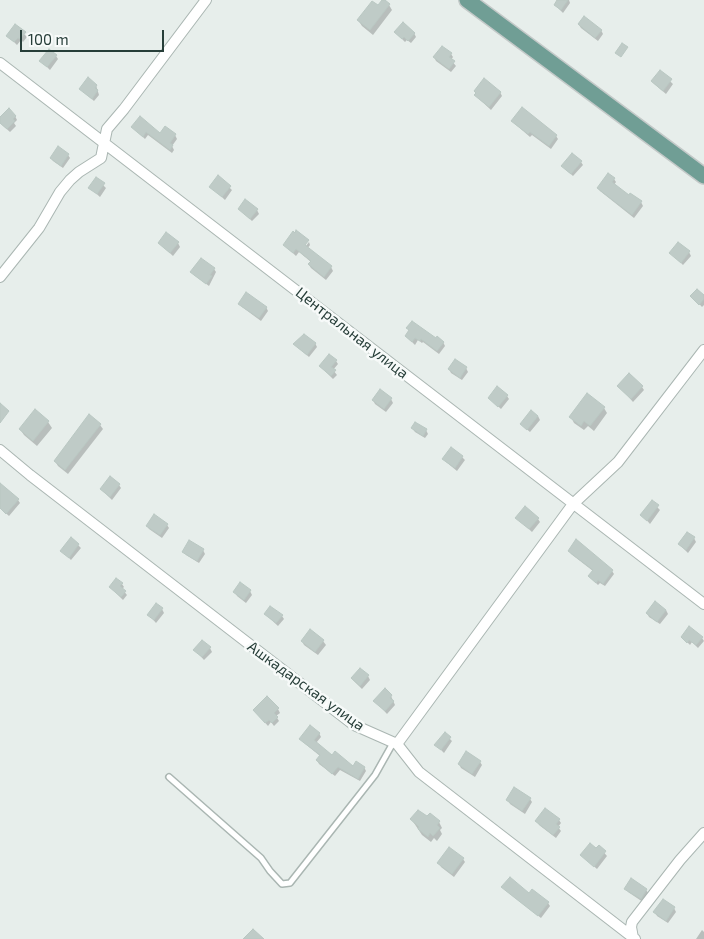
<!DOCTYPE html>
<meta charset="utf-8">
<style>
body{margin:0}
#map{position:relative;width:704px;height:939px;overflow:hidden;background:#e7eeeb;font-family:"Exo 2",sans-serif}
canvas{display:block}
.scale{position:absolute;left:20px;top:30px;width:144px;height:22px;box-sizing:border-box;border:2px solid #273e39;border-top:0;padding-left:6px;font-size:15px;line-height:18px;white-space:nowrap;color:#273e39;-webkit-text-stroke:4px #f7faf9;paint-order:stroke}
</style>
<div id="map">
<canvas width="704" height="939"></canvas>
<div class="scale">100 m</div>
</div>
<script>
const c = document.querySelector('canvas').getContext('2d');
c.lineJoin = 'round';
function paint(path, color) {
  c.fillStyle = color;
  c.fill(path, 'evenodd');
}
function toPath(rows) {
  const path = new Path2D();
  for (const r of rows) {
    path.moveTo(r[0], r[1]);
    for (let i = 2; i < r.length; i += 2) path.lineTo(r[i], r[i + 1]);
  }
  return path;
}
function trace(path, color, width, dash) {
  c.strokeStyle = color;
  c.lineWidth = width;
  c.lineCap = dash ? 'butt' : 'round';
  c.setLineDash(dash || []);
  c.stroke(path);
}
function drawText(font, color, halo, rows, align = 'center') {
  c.font = font + ' "Exo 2",sans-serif';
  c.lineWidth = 5;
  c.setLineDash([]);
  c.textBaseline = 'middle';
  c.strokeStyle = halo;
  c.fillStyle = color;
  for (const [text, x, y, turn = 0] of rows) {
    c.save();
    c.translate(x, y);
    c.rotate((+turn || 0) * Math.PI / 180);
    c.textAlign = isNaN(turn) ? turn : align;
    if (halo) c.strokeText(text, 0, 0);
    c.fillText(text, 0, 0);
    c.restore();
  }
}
paint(toPath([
 [558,0,569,0,570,3,563,13,555,5],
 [389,5,392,10,373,35,362,26,358,20,378,7],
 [579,25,601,30,603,34,598,41,581,28],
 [16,26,27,37,23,42,21,40,17,45,8,36],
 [396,33,414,33,416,37,411,43,407,40,405,42],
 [451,54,453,57,451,60,456,66,451,72,436,61,434,57],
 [56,56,58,59,50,70,41,61],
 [660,72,673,84,666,94,652,82],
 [96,85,99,95,94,101,80,89],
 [500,92,502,96,491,110,475,95],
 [522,109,556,136,558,139,551,149,532,135,530,137,515,124,513,121],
 [15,116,17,120,14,123,16,126,10,132,1,124,0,119],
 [132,127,160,135,165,128,175,135,177,139,172,146,174,150,172,153,148,135,145,139],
 [68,155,70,158,63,168,53,161,51,158],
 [581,162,583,165,573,176,565,169],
 [218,177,232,190,225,200,211,187],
 [96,178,106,188,100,197,90,188],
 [614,179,616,182,614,185,629,196,641,202,643,206,634,218,600,191,598,188],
 [239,209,257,210,259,214,252,221],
 [309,242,310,245,307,249,331,267,333,271,326,280,311,268,309,265,311,262,299,252,296,256,284,245,302,251],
 [159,243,178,243,180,247,173,256],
 [689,252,691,256,683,265,671,253],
 [214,269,216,272,209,286,194,275,192,272],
 [692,296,704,297,704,305,702,307],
 [240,304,266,307,268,311,261,321,242,307],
 [408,328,443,342,445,346,439,354,423,342,422,343,418,340,415,345,406,336,410,332],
 [315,343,317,347,309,357,295,345],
 [336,361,338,364,333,370,337,375,333,379,320,366],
 [466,368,468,372,462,380,451,373,449,369],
 [619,386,642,387,644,390,633,402],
 [380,391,391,399,393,403,386,412,375,404,373,400],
 [507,396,509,399,501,409,489,398],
 [604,408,607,413,594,431,588,426,584,430,574,423,571,417],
 [538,416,540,420,530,432,524,427,522,424],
 [48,422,52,428,37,446,24,435,20,429],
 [100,425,103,429,68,474,58,466,55,461],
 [412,428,426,430,428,434,425,438,415,432],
 [462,457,465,460,457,471,446,462,444,459],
 [119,485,121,488,112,500,101,489],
 [0,489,18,500,20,503,9,516,0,508],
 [652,502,660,510,650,524,642,515],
 [517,518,538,519,540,522,532,532],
 [167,525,169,528,162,538,149,529,147,526],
 [694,538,696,542,688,553,679,544],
 [78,545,81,548,71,560,62,551],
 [203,550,205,554,199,563,186,555,184,552],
 [569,551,612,571,614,574,605,586,600,583,598,585,589,576,593,571,571,554],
 [122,584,124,587,122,589,127,595,123,600,110,587],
 [241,584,250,591,252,595,246,603,237,596,235,592],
 [162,609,164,613,156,623,149,615],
 [666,610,668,614,660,624,649,617,647,613],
 [265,614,282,616,284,619,278,626],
 [310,631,323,641,326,645,318,655,304,645,302,641],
 [682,637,702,638,704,641,698,648,692,642,690,645],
 [210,648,212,652,204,660,195,650],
 [368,676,370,680,362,689,352,679],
 [391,696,395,705,387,714,375,701],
 [278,709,280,713,276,716,279,721,274,726,271,722,268,726,254,710],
 [319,733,321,737,316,743,333,756,354,768,364,767,366,771,360,781,340,770,335,776,319,764,317,760,320,756,303,742,300,739],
 [445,734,452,741,444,753,436,745],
 [480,762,482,765,475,777,461,768,459,764],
 [530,799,532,802,525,814,510,804,508,800],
 [427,818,439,822,442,828,440,830,442,834,437,841,434,838,431,842,422,835,412,820],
 [559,820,561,823,558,827,561,831,556,838,539,825,537,821],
 [599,847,607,856,597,869,581,855,597,850],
 [463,859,465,862,454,877,441,867,439,863],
 [631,880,646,890,649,894,643,902,628,892,626,889],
 [503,887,529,895,548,903,550,906,541,918,505,890],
 [674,908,676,912,668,923,657,916,655,912],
 [702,930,704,932,704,939,696,939]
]), '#0003');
const building = toPath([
 [382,0,385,0,390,4,370,30,357,20,372,1,378,5,382,0],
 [557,0,568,0,561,10,554,5,557,0],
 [584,16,602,30,595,38,578,24,584,16],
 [403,22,415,33,408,41,404,37,402,39,394,32,403,22],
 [15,24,26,32,20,39,18,38,14,42,6,36,15,24],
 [622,43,628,47,621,57,615,53,622,43],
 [442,46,452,53,449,57,455,61,449,69,433,57,442,46],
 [49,49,57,55,47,67,39,61,49,49],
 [660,70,672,79,663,91,651,81,660,70],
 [88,77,97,85,95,88,98,90,92,99,79,89,88,77],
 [484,78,501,92,489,107,474,95,476,93,474,91,484,78],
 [522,107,557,135,549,146,530,132,528,134,511,121,522,107],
 [9,108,16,116,13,119,15,121,7,129,0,123,0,117,9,108],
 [140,116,160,133,165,126,176,134,170,143,173,145,170,150,146,132,143,137,131,127,140,116],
 [58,146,69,154,61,166,50,158,58,146],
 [572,153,582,161,571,174,561,166,572,153],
 [608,173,615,178,612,182,629,195,630,193,642,201,632,215,597,188,608,173],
 [218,175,231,186,222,197,209,187,218,175],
 [96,177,105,183,97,194,88,188,96,177],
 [245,199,258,209,250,219,238,209,245,199],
 [296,230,309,240,305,245,332,266,324,277,308,264,311,261,296,249,293,253,283,245,293,231,295,233,296,230],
 [166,232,179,242,170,253,158,243,166,232],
 [678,242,690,251,681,263,669,253,678,242],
 [201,258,215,268,210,275,212,276,206,284,190,272,201,258],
 [697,289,704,295,704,299,699,305,690,296,697,289],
 [246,292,267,307,259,318,238,304,246,292],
 [412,321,436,338,437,336,444,342,437,351,421,339,420,341,415,338,412,342,405,336,409,330,406,328,412,321],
 [304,334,316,343,307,355,293,344,304,334],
 [329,354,337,360,331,367,336,370,331,376,319,366,329,354],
 [455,359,467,367,460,378,448,369,455,359],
 [629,373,643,386,631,399,617,386,629,373],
 [497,386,508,395,498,407,488,398,497,386],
 [380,389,392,398,384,409,372,400,380,389],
 [587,393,605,407,590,426,584,421,581,426,569,417,587,393],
 [0,403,9,411,0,423,0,403],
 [35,409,49,421,33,441,19,429,35,409],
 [531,410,538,416,527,430,520,424,531,410],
 [89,414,101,424,65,470,54,461,89,414],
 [415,422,427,429,423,436,411,428,415,422],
 [451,447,463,456,455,468,442,459,451,447],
 [110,476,120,484,110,497,100,489,110,476],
 [0,483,19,499,6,514,0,508,0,483],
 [652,500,659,505,647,521,640,515,652,500],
 [525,506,539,518,529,529,515,518,525,506],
 [154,514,168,524,160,535,146,526,154,514],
 [687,532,695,537,686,550,678,544,687,532],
 [71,537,79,544,69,558,60,551,71,537],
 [576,539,613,570,603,584,598,580,596,583,588,576,593,570,568,551,576,539],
 [189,540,204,549,197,561,182,552,189,540],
 [116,578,123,583,120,586,126,591,121,597,109,587,116,578],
 [240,582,251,590,244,600,233,592,240,582],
 [655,601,666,610,657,622,646,613,655,601],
 [156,603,163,608,154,620,147,615,156,603],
 [270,606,283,615,276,623,264,614,270,606],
 [689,626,703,637,696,645,689,640,687,643,681,637,689,626],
 [310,629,324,640,315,652,301,641,310,629],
 [202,640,211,647,202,657,193,650,202,640],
 [360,668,369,675,360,686,351,678,360,668],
 [385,688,392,695,390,698,394,701,385,711,373,701,385,688],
 [267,696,279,708,274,713,278,717,272,723,269,720,265,723,253,710,267,696],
 [310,725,320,733,314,740,332,755,335,751,353,766,356,761,365,767,358,779,338,767,332,774,316,760,320,755,299,739,310,725],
 [445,732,451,737,441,750,434,745,445,732],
 [466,751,481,761,472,774,458,764,466,751],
 [514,787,531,798,522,811,506,800,514,787],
 [545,808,560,819,556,824,560,827,553,835,535,821,545,808],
 [418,810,427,816,430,813,440,821,437,825,440,828,433,836,430,833,428,837,418,829,419,827,410,819,418,810],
 [590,843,596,848,599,845,606,851,594,867,580,855,590,843],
 [449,847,464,858,452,874,437,863,449,847],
 [510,877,529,893,532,889,549,902,538,916,501,887,510,877],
 [631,878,647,889,641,899,624,889,631,878],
 [663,899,675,907,666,921,653,912,663,899],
 [253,929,264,939,243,939,253,929]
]);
paint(building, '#bfcbc7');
trace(building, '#b9c7c2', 1);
const lane = toPath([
 [169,777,261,858,270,871,282,884,290,883,375,775,393,743]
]);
const street = toPath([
 [0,63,704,604],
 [0,277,39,228,60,192,70,180,79,172,101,158,107,129,124,109,206,0],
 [0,450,30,475,354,725,397,744,419,772,635,939],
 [397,744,573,504,618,462,704,350],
 [633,938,631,927,632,922,680,860,704,833]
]);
const primary = toPath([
 [467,0,704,176]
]);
trace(lane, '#aab6b2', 8);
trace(street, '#aab6b2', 12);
trace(primary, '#c3c9c8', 18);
trace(lane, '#fff', 5);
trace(street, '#fff', 10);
trace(primary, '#709e95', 15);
drawText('15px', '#273e39', '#f7faf9', [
 ["Центральная улица",352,333,38],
 ["Ашкадарская улица",306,686,36]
]);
</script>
